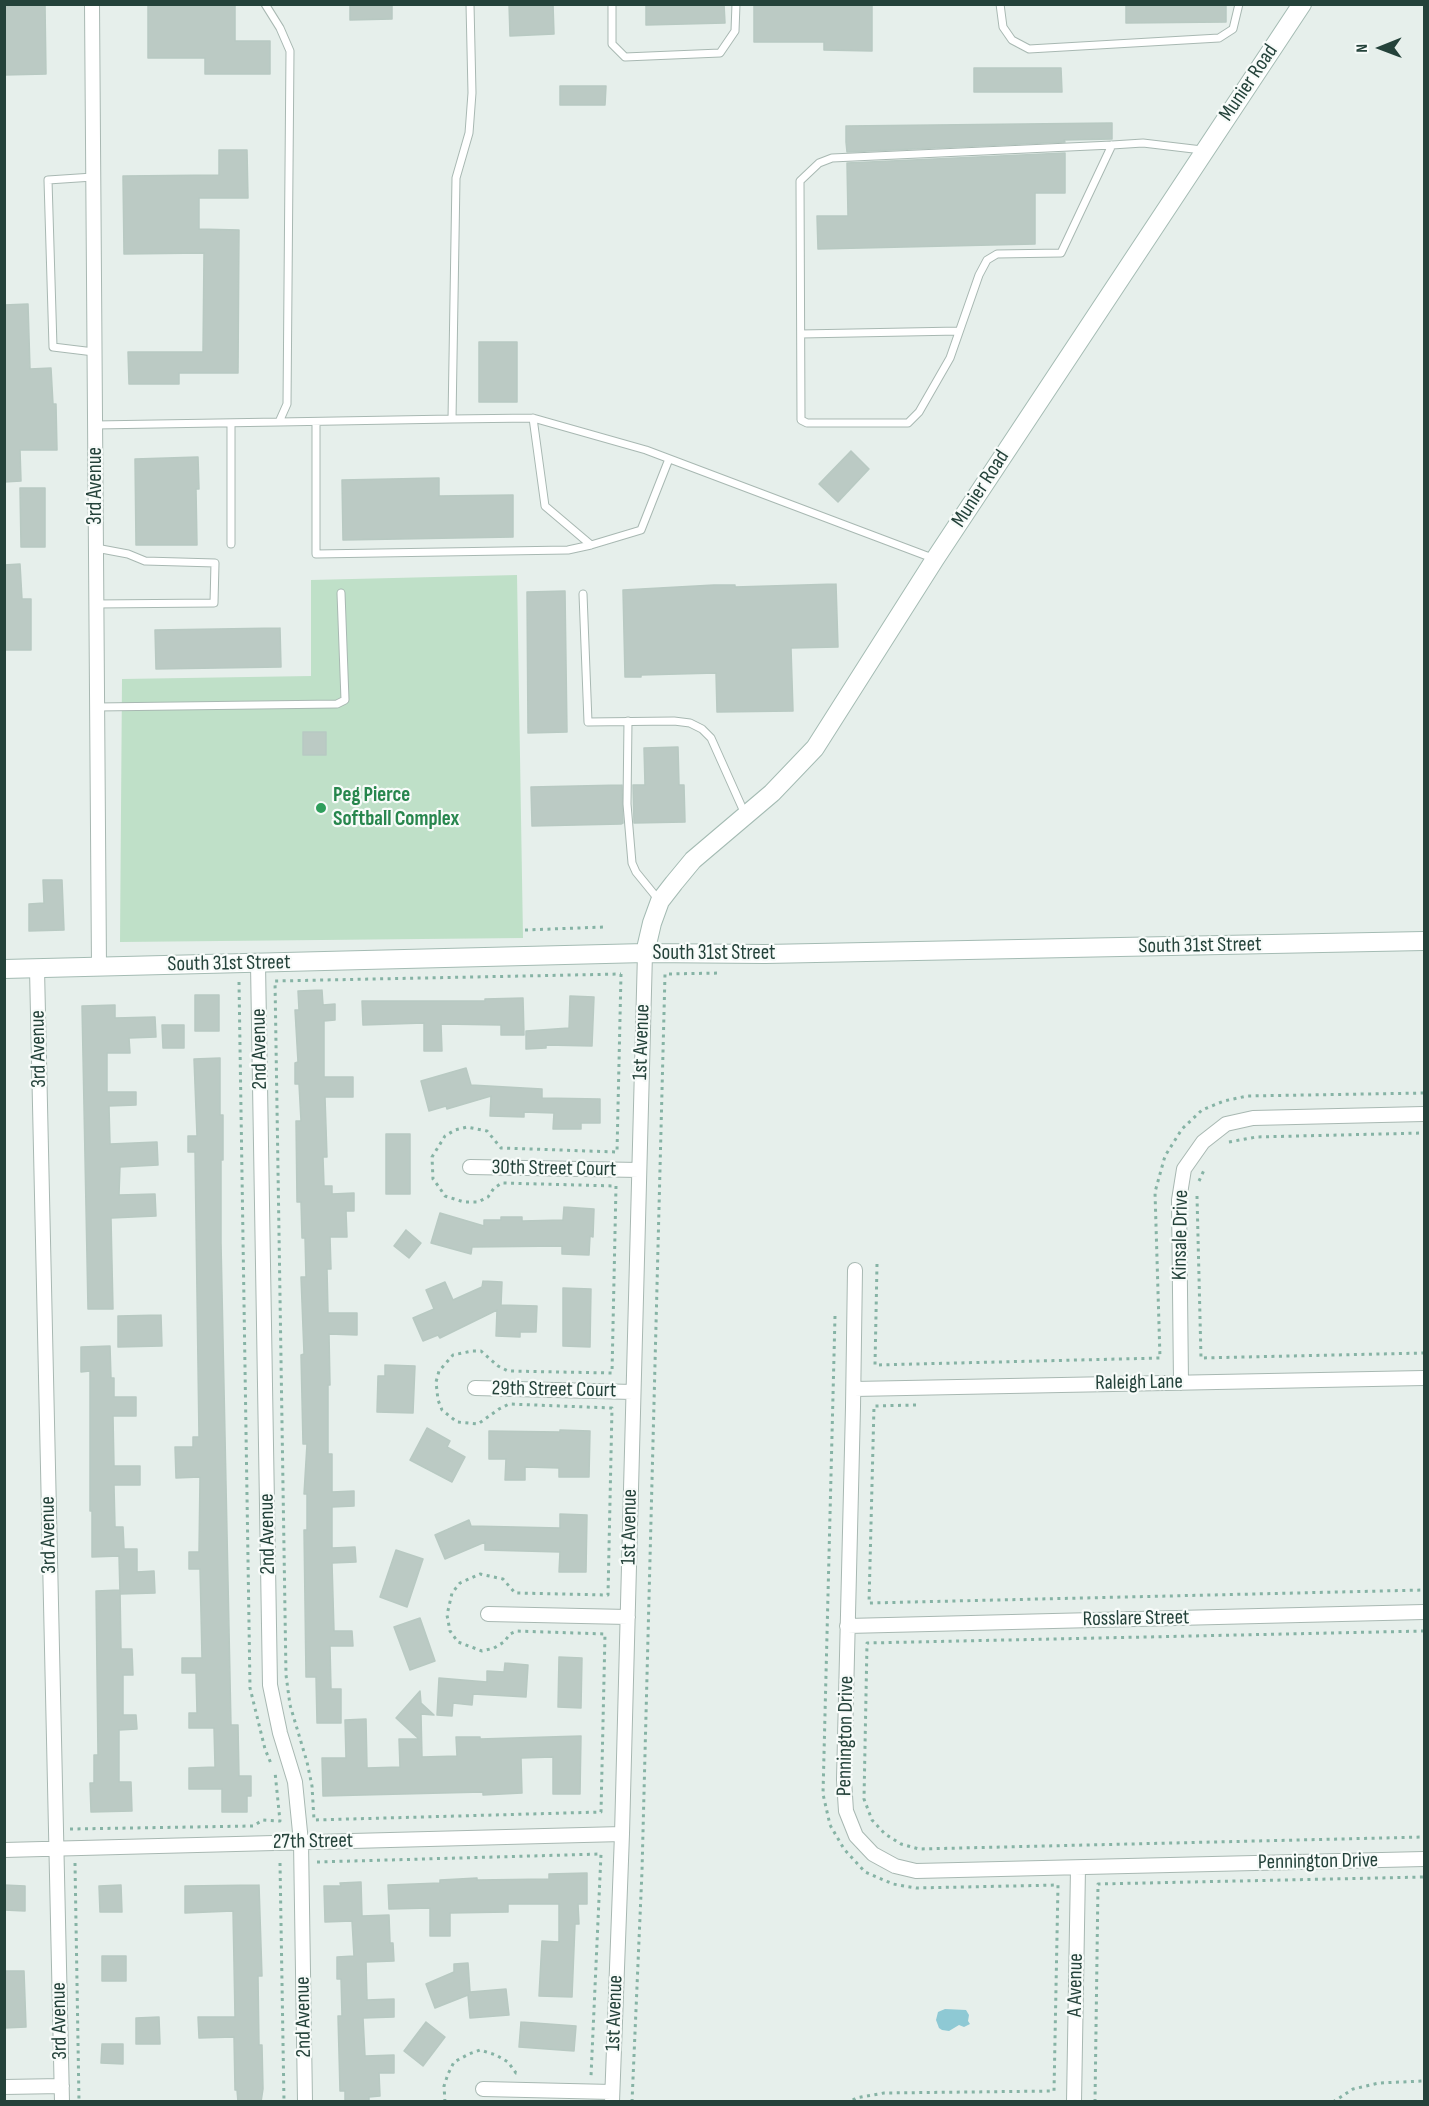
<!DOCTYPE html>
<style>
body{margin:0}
#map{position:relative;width:1429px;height:2106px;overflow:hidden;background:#e6efeb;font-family:"Sofia Sans Condensed",sans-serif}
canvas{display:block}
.frame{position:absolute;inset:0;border:6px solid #24423a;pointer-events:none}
.north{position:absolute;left:1351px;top:18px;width:60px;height:60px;-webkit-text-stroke:4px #f7fbf9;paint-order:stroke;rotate:269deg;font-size:16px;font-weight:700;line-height:24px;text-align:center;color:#24423a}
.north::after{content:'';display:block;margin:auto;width:21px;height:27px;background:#24423a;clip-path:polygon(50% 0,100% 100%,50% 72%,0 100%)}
</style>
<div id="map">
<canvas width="1429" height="2106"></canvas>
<div class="frame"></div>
<div class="north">N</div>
</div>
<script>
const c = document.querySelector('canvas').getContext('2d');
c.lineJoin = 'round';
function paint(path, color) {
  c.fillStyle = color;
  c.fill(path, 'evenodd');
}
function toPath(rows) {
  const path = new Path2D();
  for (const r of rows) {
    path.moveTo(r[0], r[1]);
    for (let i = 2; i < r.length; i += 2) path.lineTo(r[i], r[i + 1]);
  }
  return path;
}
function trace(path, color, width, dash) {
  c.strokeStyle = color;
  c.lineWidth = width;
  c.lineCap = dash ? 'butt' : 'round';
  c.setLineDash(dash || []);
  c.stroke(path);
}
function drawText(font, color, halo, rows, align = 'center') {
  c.font = font + ' "Sofia Sans Condensed",sans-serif';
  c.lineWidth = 4.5;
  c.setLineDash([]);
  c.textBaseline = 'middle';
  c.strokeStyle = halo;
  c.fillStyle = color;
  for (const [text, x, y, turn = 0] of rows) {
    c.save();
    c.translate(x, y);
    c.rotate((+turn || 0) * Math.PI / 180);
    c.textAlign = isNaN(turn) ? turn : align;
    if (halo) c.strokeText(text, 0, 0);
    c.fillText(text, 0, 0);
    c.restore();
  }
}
paint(toPath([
 [517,575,523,938,120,942,122,679,311,676,311,580]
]), '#bfe0c8');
paint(toPath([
 [945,2009,966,2010,969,2015,968,2021,970,2024,964,2027,959,2025,949,2031,942,2030,939,2028,936,2020,938,2012]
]), '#8ec9d4');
const building = toPath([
 [4,4,45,4,46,74,4,75,4,4],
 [148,4,235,4,235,41,270,41,270,74,205,74,205,58,148,58,148,4],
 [350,4,392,4,392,19,350,20,350,4],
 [509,4,553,4,554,34,510,36,509,4],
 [646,4,724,4,725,23,646,25,646,4],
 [754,4,872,4,872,51,824,50,824,42,754,42,754,4],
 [1126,4,1226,4,1226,22,1126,23,1126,4],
 [974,68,1061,68,1062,92,974,92,974,68],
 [560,86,606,86,605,105,560,105,560,86],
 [1112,123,1112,139,1064,140,1065,142,847,152,846,142,846,126,1112,123],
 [219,150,247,150,248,198,199,198,199,229,239,230,238,373,179,373,179,384,129,384,128,352,203,352,204,253,124,254,123,176,219,175,219,150],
 [1065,153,1065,193,1035,193,1035,244,818,249,817,216,848,216,847,163,1065,153],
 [28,304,30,369,51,368,53,404,56,404,57,450,20,450,21,481,4,482,4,305,28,304],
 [479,342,517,342,517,402,479,402,479,342],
 [851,451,869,469,838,502,819,484,851,451],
 [198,457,199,489,196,489,197,545,136,545,135,459,198,457],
 [439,478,439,496,513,495,513,537,343,540,342,480,439,478],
 [20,488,45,488,45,547,21,547,20,488],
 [20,564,22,599,31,599,31,650,4,650,4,565,20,564],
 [836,584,838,647,791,648,793,711,717,712,716,673,641,675,641,677,625,677,623,590,714,585,735,585,735,587,836,584],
 [565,591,567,732,528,733,527,592,565,591],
 [280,628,281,667,156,669,155,630,280,628],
 [303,732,326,732,326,755,303,755,303,732],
 [678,747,679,785,684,785,685,822,634,823,633,785,645,785,644,748,678,747],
 [622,785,623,823,621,824,532,826,531,787,622,785],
 [43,880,62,880,64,930,29,931,29,904,44,903,43,880],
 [322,990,323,1005,335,1004,335,1020,324,1021,324,1077,353,1077,353,1097,325,1097,327,1157,323,1157,324,1186,332,1186,332,1194,354,1193,354,1211,346,1211,347,1237,330,1237,331,1269,327,1269,328,1313,357,1313,357,1335,329,1334,330,1385,328,1385,328,1454,332,1454,332,1492,354,1491,354,1506,332,1507,332,1548,355,1547,356,1562,332,1563,334,1631,352,1631,353,1646,330,1646,331,1689,341,1689,341,1723,317,1723,316,1677,306,1677,304,1530,307,1530,307,1494,304,1494,307,1444,303,1444,301,1355,304,1354,301,1277,306,1277,305,1238,302,1238,301,1202,297,1202,296,1121,301,1121,299,1084,295,1084,295,1063,298,1062,295,1010,299,1010,298,991,322,990],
 [195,995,219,995,219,1031,195,1031,195,995],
 [570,996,594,997,592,1046,546,1045,546,1048,526,1049,526,1031,569,1028,570,996],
 [523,998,524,1035,501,1035,501,1025,441,1024,442,1051,424,1051,424,1023,363,1025,362,1001,485,1001,485,999,523,998],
 [115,1005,115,1018,155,1017,156,1037,129,1038,130,1053,107,1053,107,1092,136,1092,136,1105,109,1106,110,1144,157,1142,158,1165,120,1167,119,1195,155,1194,156,1216,111,1218,113,1309,88,1309,82,1006,115,1005],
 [162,1025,184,1025,184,1048,163,1048,162,1025],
 [220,1058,220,1115,223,1115,223,1160,221,1160,221,1242,231,1725,238,1725,239,1776,251,1776,251,1796,247,1796,247,1812,222,1812,222,1789,189,1789,189,1768,215,1767,214,1728,189,1728,189,1713,197,1713,196,1673,182,1673,182,1658,202,1658,200,1569,189,1569,189,1552,199,1552,200,1477,176,1478,175,1447,193,1447,193,1437,199,1437,195,1152,188,1152,188,1136,197,1136,194,1059,220,1058],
 [466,1068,471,1085,542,1089,542,1098,600,1099,600,1123,581,1123,581,1129,553,1129,554,1113,524,1112,524,1117,490,1116,491,1096,447,1109,446,1106,429,1111,421,1081,466,1068],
 [386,1134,410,1134,410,1194,386,1194,386,1134],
 [564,1207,594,1209,593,1237,590,1236,589,1255,562,1254,562,1246,472,1247,471,1254,431,1243,440,1213,484,1226,484,1220,501,1220,501,1217,522,1217,522,1221,563,1220,564,1207],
 [406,1230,421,1243,409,1258,394,1246,406,1230],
 [483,1281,502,1282,501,1305,537,1306,536,1332,520,1332,520,1337,496,1336,497,1310,440,1338,438,1335,423,1341,413,1318,434,1309,426,1290,445,1282,453,1300,482,1287,483,1281],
 [563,1288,591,1289,590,1347,563,1346,563,1288],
 [161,1315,162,1346,118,1347,118,1316,161,1315],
 [110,1346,111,1378,114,1378,114,1397,136,1397,136,1416,113,1416,114,1466,140,1466,140,1485,114,1485,115,1527,123,1527,124,1549,137,1549,137,1572,154,1571,155,1593,120,1594,119,1556,92,1557,92,1511,90,1511,90,1371,81,1372,81,1347,110,1346],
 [385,1365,415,1366,413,1413,377,1412,378,1376,385,1376,385,1365],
 [427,1428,450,1441,447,1447,465,1457,452,1482,410,1460,427,1428],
 [560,1430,590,1431,589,1477,559,1477,559,1468,525,1467,525,1480,505,1480,506,1459,489,1459,489,1431,560,1432,560,1430],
 [560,1514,587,1515,586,1572,559,1572,560,1552,485,1550,485,1542,445,1559,435,1535,469,1520,471,1526,560,1528,560,1514],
 [396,1550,423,1559,407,1607,380,1597,396,1550],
 [120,1590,121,1649,132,1649,133,1675,123,1675,123,1715,136,1715,137,1729,119,1730,119,1782,131,1782,132,1811,91,1812,90,1783,94,1783,94,1755,98,1755,96,1591,120,1590],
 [420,1618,435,1661,410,1670,394,1627,420,1618],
 [559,1657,582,1658,581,1708,558,1707,559,1657],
 [505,1663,528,1665,526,1697,473,1694,472,1705,453,1703,452,1716,437,1715,439,1678,487,1682,487,1671,504,1672,505,1663],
 [420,1691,421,1703,434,1715,421,1714,422,1757,457,1756,456,1737,480,1737,480,1739,581,1736,580,1794,553,1794,553,1757,521,1758,522,1793,483,1795,483,1792,323,1796,322,1758,346,1758,345,1720,366,1719,367,1768,400,1767,399,1739,419,1739,396,1718,420,1691],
 [587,1873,587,1904,578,1904,579,1924,575,1924,572,1997,539,1996,542,1941,559,1942,559,1904,508,1904,508,1912,450,1913,450,1936,430,1936,430,1908,389,1909,388,1885,440,1883,440,1880,477,1878,477,1880,549,1879,549,1874,587,1873],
 [361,1882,362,1916,389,1915,390,1943,393,1943,394,1961,366,1962,367,2000,394,1999,394,2017,363,2018,365,2056,394,2055,394,2073,379,2073,380,2096,369,2097,369,2102,345,2102,345,2091,340,2091,338,2016,342,2016,341,1979,337,1979,337,1957,354,1956,352,1921,325,1922,324,1886,341,1886,340,1883,361,1882],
 [4,1885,25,1886,25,1911,4,1910,4,1885],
 [121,1885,122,1912,100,1912,99,1886,121,1885],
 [259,1885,262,1976,258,1976,259,2045,262,2045,263,2089,261,2102,238,2102,237,2090,235,2090,234,2037,199,2038,198,2017,235,2017,233,1911,185,1913,185,1886,259,1885],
 [102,1956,126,1956,126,1981,102,1981,102,1956],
 [468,1963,470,1992,506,1989,509,2015,470,2018,468,1995,435,2008,426,1984,454,1972,454,1964,468,1963],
 [4,1971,24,1971,26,2027,4,2028,4,1971],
 [159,2017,160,2044,136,2044,136,2018,159,2017],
 [426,2022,445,2037,423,2066,404,2051,426,2022],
 [521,2022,576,2026,574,2051,519,2047,521,2022],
 [102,2044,123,2044,123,2064,101,2063,102,2044]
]);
paint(building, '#bbcac4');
trace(building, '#b8c9c2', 1.5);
const lane = toPath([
 [470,4,472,93,469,133,456,178,452,419,533,418,646,450,935,559],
 [612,4,612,44,625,57,720,53,735,31,736,4],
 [1000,4,1003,27,1012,40,1029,49,1219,38,1233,29,1239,4],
 [1112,145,1061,253,997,254,987,260,979,275,950,358,919,412,908,423,807,423,801,420,800,181,819,163,832,158,1112,145,1143,143,1202,150],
 [93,177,48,180,53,347,94,352],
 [801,334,959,331],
 [533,418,545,506,591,545],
 [279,422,452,419],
 [316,422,316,554,568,550,591,545,641,530,669,459],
 [231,423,231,544],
 [95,425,279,422,287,404,290,51,280,28,265,4],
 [96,548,128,554,145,561,215,563,214,603,96,604],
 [583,594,588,722,674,721,690,723,702,729,711,738,745,814],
 [97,707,337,704,345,700,341,593],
 [628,721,627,804,632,863,636,872,658,899]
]);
const street = toPath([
 [92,4,99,967],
 [258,964,270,1685,280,1733,295,1782,301,1842,305,2102],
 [37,969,62,2102],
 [470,1167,639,1170],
 [855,1270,853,1407,844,1780,846,1811,856,1836,873,1854,895,1866,916,1871,1424,1859],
 [1181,1383,1179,1200,1184,1169,1203,1142,1226,1124,1253,1118,1424,1114],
 [475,1388,633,1392],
 [854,1389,1424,1378],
 [488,1614,628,1617],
 [847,1626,1424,1612],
 [4,1850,622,1834],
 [4,2087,62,2086],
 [483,2089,612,2092],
 [612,2102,622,1834,645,953],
 [1074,2102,1078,1868]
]);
const secondary = toPath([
 [645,953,652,923,660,901,674,883,693,860,772,793,815,748,935,559,1302,4],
 [4,969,645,953,765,954,1424,941]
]);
trace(lane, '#a8b8b2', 9);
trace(street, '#a8b8b2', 16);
trace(secondary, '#a4bbb3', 20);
trace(toPath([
 [525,930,604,927],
 [621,974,617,1152,501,1148,487,1131,467,1127,455,1130,445,1136,432,1157,433,1179,439,1187,445,1196,464,1202,478,1202,488,1197,494,1188,502,1183,616,1186,612,1373,508,1371,498,1366,481,1351,472,1351,453,1355,439,1371,436,1382,438,1400,442,1410,457,1422,478,1424,499,1409,509,1404,612,1408,608,1595,515,1593,503,1579,480,1574,460,1583,452,1593,447,1615,450,1631,458,1642,482,1651,494,1648,504,1642,510,1634,517,1631,605,1634,601,1812,314,1820,312,1786,307,1762,290,1705,286,1675,275,981,621,974],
 [239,982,250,1688,265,1749,272,1766],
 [1229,1142,1256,1137,1424,1133],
 [1199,1181,1205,1168],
 [1197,1196,1201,1358,1424,1353],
 [877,1264,875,1365,1160,1358,1155,1192,1165,1156,1182,1129,1202,1110,1224,1101,1247,1096,1424,1093],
 [835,1316,823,1794,830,1825,844,1849,865,1872,893,1884,916,1888,1058,1885,1054,2091,884,2093,856,2098,850,2102],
 [916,1405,874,1406,869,1603,1424,1590],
 [1424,1631,867,1643,864,1799,872,1820,885,1834,901,1844,919,1849,1424,1837],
 [70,1829,253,1826,263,1820,280,1821,275,1772],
 [317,1862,601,1854,591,2076],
 [75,1863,79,2102],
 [280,1863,284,2102],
 [445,2102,444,2086,448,2074,454,2062,469,2054,480,2050,496,2055,508,2062,516,2073,518,2073],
 [632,2102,642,1871,665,974,721,973],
 [1095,2102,1098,1884,1424,1877],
 [1333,2102,1353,2089,1379,2083,1424,2081]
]), '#86b3a5', 3, [3, 4.5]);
trace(lane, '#fff', 7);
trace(street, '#fff', 14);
trace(secondary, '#fff', 18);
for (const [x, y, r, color] of [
 [321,808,6,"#2e9e5b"]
]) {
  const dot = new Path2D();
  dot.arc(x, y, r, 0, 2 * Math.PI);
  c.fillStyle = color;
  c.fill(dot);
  trace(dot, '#f7fbf9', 2);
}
drawText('21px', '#24423a', '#f7fbf9', [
 ["Munier Road",1249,83,-56],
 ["3rd Avenue",96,486,-90],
 ["Munier Road",981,489,-57],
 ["South 31st Street",1200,946,-1],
 ["South 31st Street",714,954],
 ["South 31st Street",229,964,-1],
 ["1st Avenue",642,1042,-88],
 ["3rd Avenue",39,1049,-91],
 ["2nd Avenue",260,1049,-91],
 ["30th Street Court",554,1169,1],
 ["Kinsale Drive",1181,1235,-89],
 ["Raleigh Lane",1139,1383,-1],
 ["29th Street Court",554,1390,1],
 ["1st Avenue",630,1527,-89],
 ["2nd Avenue",268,1534,-91],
 ["3rd Avenue",49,1535,-91],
 ["Rosslare Street",1136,1619,-1],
 ["Pennington Drive",846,1736,-89],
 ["27th Street",313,1842,-1],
 ["Pennington Drive",1318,1862,-1],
 ["A Avenue",1076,1985,-89],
 ["1st Avenue",615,2013,-88],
 ["2nd Avenue",304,2017,-91],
 ["3rd Avenue",60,2021,-91]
]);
drawText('bold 21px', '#27864d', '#f7fbf9', [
 ["Peg Pierce",333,796],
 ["Softball Complex",333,820]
], 'left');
</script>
